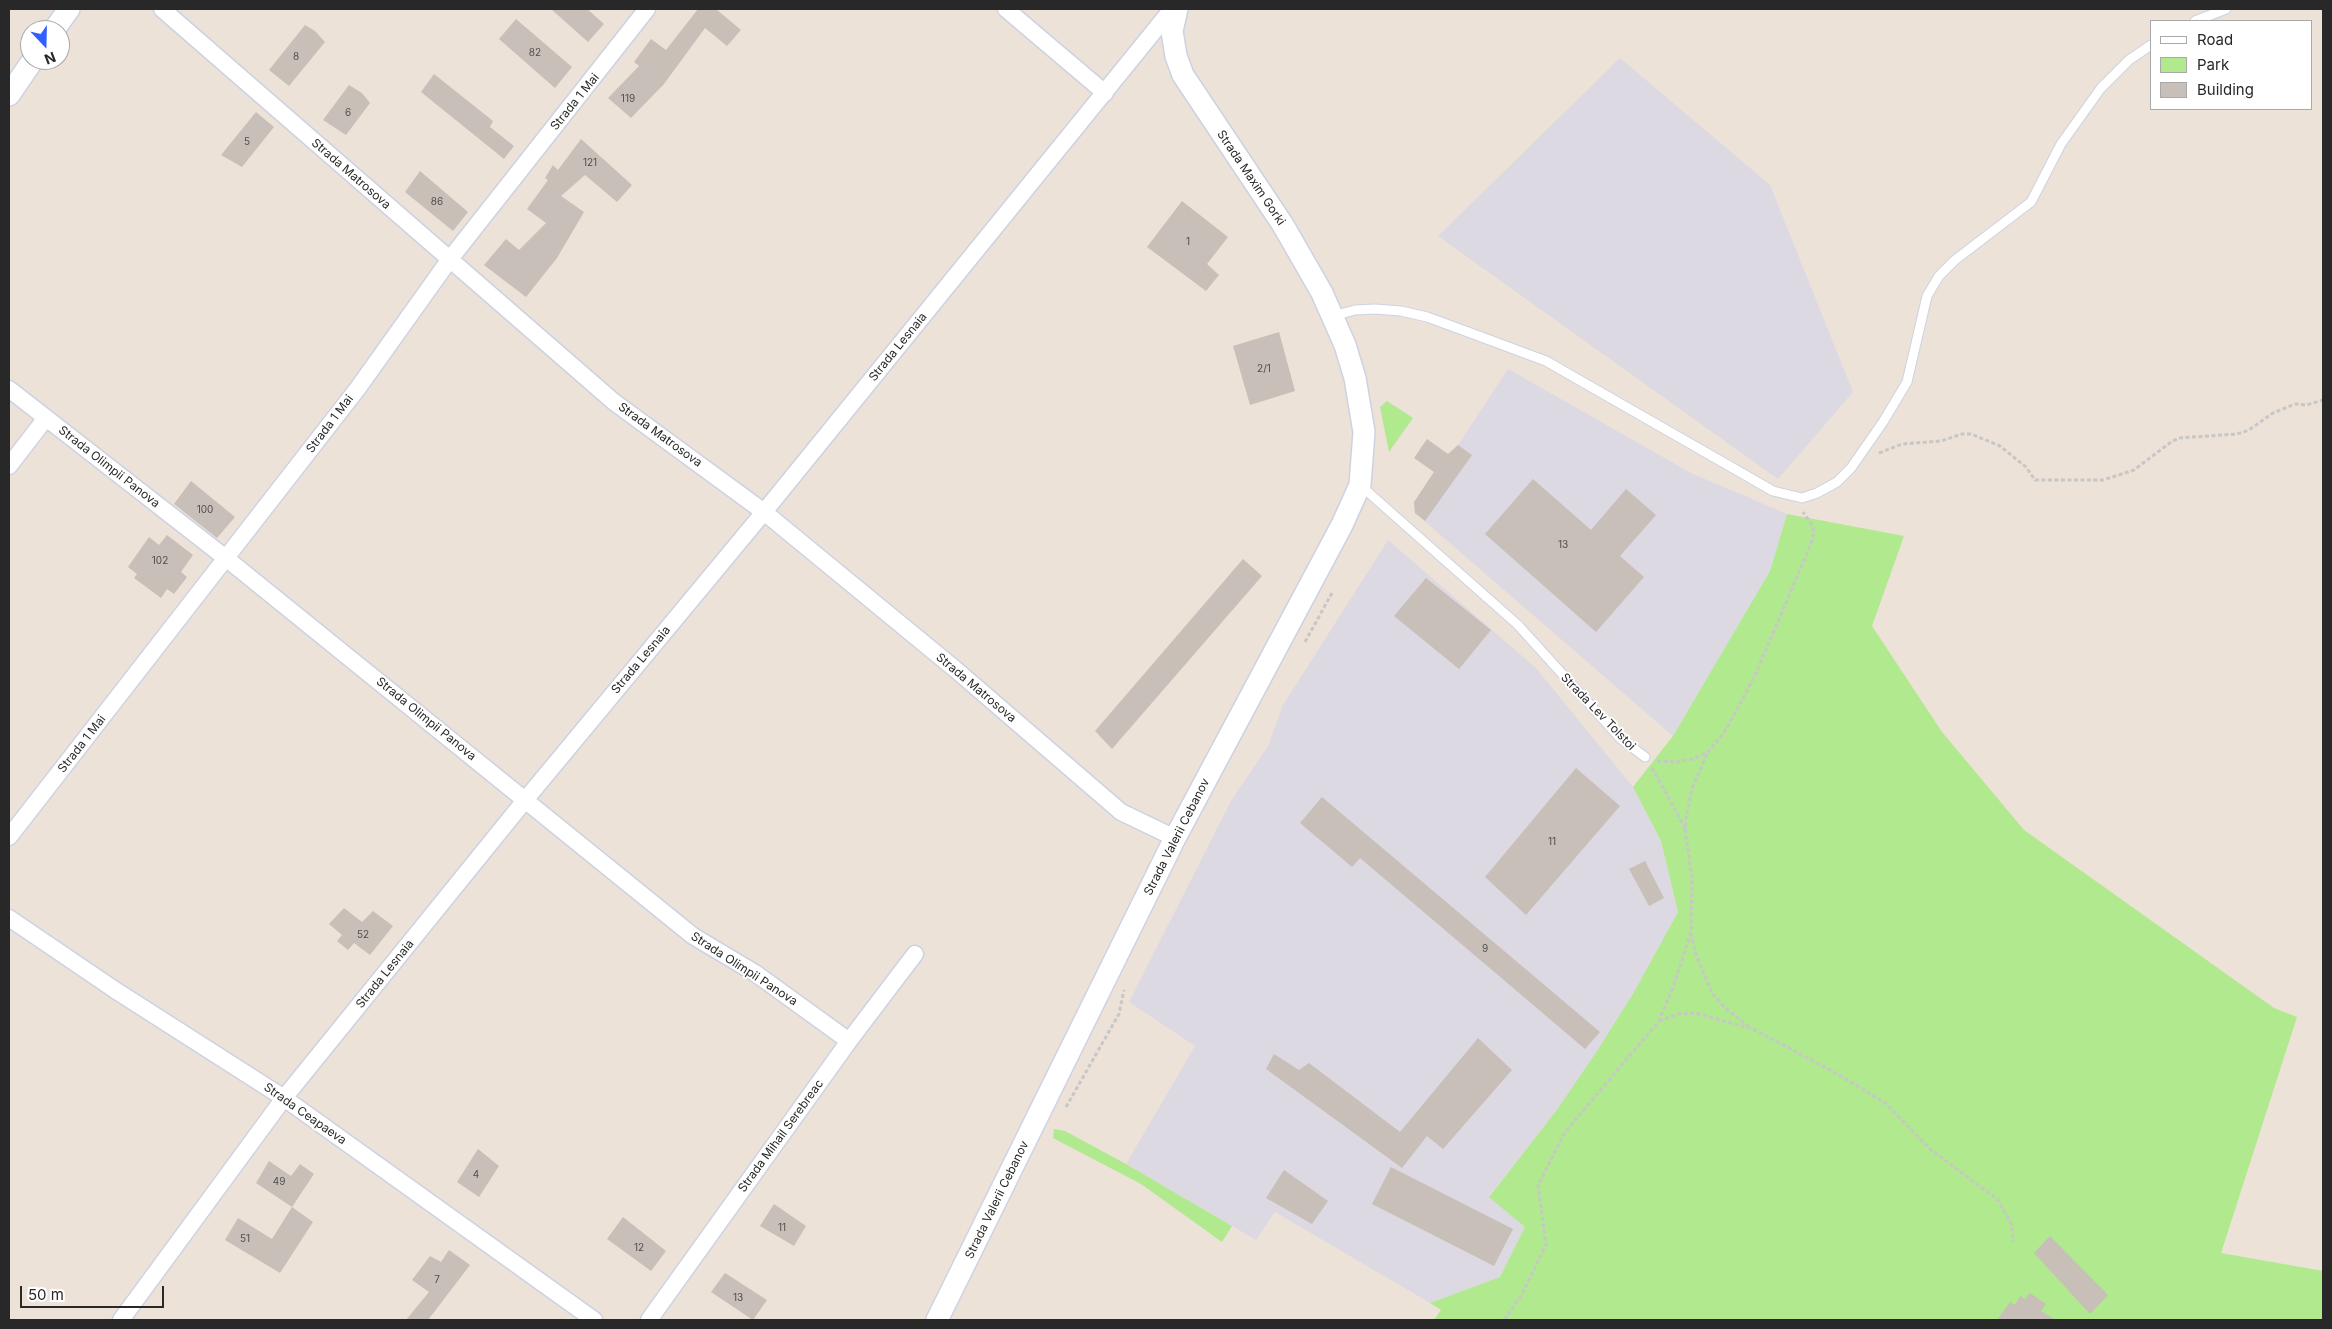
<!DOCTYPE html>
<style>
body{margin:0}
#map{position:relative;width:2332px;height:1329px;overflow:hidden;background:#ece2d7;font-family:Inter,sans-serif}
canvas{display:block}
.frame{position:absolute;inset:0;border:10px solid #282828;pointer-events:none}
.legend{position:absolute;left:2150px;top:20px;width:162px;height:90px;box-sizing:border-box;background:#fff;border:1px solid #a9a9a9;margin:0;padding:6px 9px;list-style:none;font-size:15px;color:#282828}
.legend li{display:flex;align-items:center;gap:10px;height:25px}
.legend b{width:25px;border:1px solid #a9a9a9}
.north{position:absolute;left:20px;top:20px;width:50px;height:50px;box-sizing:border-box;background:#fff;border:1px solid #a9a9a9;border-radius:50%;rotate:159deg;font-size:14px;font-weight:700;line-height:20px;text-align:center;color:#282828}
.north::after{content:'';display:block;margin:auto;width:18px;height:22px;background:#3160ff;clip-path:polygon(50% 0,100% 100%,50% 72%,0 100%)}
.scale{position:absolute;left:20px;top:1286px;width:144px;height:22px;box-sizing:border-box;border:2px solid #282828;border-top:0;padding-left:6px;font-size:15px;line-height:18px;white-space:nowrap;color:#282828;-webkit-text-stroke:4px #fff;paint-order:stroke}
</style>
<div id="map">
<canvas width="2332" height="1329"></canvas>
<div class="frame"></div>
<ul class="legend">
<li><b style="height:6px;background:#fff"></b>Road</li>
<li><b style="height:14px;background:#b0e98e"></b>Park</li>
<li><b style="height:14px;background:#c7bfb8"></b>Building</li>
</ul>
<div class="north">N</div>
<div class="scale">50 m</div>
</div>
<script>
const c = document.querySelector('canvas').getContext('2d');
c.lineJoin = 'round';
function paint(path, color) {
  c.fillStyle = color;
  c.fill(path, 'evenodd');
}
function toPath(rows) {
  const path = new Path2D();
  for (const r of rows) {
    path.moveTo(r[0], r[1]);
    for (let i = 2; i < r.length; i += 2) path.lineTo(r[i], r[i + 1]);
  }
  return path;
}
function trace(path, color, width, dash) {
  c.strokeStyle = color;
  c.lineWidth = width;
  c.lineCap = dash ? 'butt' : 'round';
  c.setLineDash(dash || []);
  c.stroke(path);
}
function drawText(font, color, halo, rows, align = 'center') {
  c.font = font + ' Inter,sans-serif';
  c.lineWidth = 4;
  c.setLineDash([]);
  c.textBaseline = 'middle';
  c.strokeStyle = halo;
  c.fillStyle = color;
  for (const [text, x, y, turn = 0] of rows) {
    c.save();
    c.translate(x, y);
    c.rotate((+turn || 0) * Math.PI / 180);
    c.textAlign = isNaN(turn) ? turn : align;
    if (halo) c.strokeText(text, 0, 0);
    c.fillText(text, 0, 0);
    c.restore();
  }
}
paint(toPath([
 [1620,58,1770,185,1853,392,1778,479,1438,236],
 [1508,369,1691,473,1787,514,1770,571,1673,736,1415,513,1414,502,1434,472,1458,445],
 [1388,540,1536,668,1633,787,1661,841,1678,912,1634,992,1597,1051,1556,1111,1489,1196,1525,1227,1500,1277,1430,1303,1275,1212,1256,1240,1126,1164,1195,1046,1129,1002,1231,801,1268,746,1283,705]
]), '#dcd9e3');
paint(toPath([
 [1387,401,1413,418,1389,452,1380,407],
 [1787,514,1904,536,1872,626,1942,732,2024,830,2274,1008,2297,1017,2221,1253,2323,1271,2323,1320,1434,1320,1441,1310,1430,1303,1500,1277,1525,1227,1489,1197,1556,1111,1597,1051,1634,992,1678,912,1661,841,1633,787,1673,736,1770,571],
 [1054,1129,1065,1131,1126,1164,1232,1226,1222,1242,1141,1184,1053,1138]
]), '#b0e98e');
paint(toPath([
 [551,9,587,9,604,24,588,42],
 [698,9,716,9,741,30,727,46,705,28,664,84,631,118,608,98,639,66,634,62,651,39,666,50],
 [516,19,572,67,555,88,499,39],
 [305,25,315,31,325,42,289,86,269,70],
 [434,74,493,121,490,127,514,146,504,159,421,92],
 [349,85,362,93,370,103,346,135,323,120],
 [256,112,274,127,242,167,221,155],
 [581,139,632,185,617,202,585,175,561,196,584,212,557,258,526,297,484,265,506,239,519,250,546,223,527,209,548,180,545,178,553,165,558,170],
 [420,171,468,212,453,231,405,192],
 [1182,201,1228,237,1207,264,1219,275,1206,291,1147,247],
 [1279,332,1295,391,1250,405,1233,346],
 [1427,439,1448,454,1458,445,1472,455,1425,521,1415,513,1414,502,1434,472,1414,458],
 [1533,479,1591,530,1626,489,1656,515,1620,556,1644,577,1596,632,1485,534],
 [191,481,235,517,217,538,174,504],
 [167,535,193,555,181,572,187,577,174,594,167,589,161,598,134,578,137,574,128,567,149,537,159,545],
 [1243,559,1262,576,1112,749,1095,731],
 [1426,578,1491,630,1459,669,1394,616],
 [1576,768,1620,806,1526,915,1485,877],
 [1322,797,1600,1032,1585,1049,1360,858,1352,867,1300,823],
 [1645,861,1664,898,1649,906,1629,869],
 [344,908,362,922,373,911,393,926,370,955,354,943,348,950,337,941,342,935,329,924],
 [1478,1038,1512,1070,1443,1149,1427,1136,1402,1168,1266,1069,1274,1054,1299,1070,1309,1063,1400,1132],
 [478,1149,499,1166,479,1197,457,1182],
 [269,1161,291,1176,300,1164,314,1174,292,1207,256,1183],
 [1391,1167,1513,1229,1494,1266,1372,1204],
 [1284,1170,1328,1201,1312,1224,1266,1198],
 [774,1204,806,1226,794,1246,760,1226],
 [292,1207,313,1222,280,1273,225,1240,238,1218,272,1239],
 [623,1217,666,1251,651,1271,607,1239],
 [2050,1236,2108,1295,2090,1314,2034,1253],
 [449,1250,470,1265,428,1320,406,1320,429,1292,412,1280,430,1256,441,1262],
 [725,1273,767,1300,753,1320,711,1292],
 [2030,1293,2046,1304,2041,1311,2056,1320,1997,1320,2010,1302,2015,1305,2020,1296,2025,1299]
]), '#c7bfb8');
const service = toPath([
 [2195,21,2226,9],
 [1333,316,1355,310,1375,309,1401,311,1427,317,1468,332,1546,361,1773,491,1802,498,1817,493,1837,482,1851,468,1883,422,1907,382,1927,296,1939,276,1955,260,2031,202,2061,144,2101,88,2129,60,2151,45],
 [1360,485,1518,625,1621,739,1645,757]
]);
const minor = toPath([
 [162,9,614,402,764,512,955,669,1121,812,1175,838],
 [1006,9,1105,93],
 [9,389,227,559,693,936,755,973,849,1041],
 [9,466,46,418],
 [9,837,358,388,450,259,647,9],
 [9,918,115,990,284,1098,594,1320],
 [121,1320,284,1098,526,799,764,512,1172,9],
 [649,1320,849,1041,915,954]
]);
const tertiary = toPath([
 [54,30,69,9],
 [9,95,33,60],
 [937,1320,1175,838,1342,525,1360,485,1364,432,1355,378,1345,345,1322,293,1283,225,1183,75,1176,56,1172,31,1177,9]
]);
trace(service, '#cdd2e3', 11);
trace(minor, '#cdd2e3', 19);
trace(tertiary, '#cdd2e3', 24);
trace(toPath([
 [1879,453,1902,444,1941,441,1962,434,1971,434,2000,446,2026,467,2035,480,2103,480,2134,470,2171,442,2179,438,2237,434,2249,430,2273,413,2295,404,2306,405,2323,400],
 [1305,642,1332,593],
 [1657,761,1676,762,1693,759,1708,752,1723,734,1737,710,1756,673,1810,546,1814,533,1812,525,1803,512],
 [1652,768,1685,828],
 [1691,933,1696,955,1712,993,1725,1008,1751,1028],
 [1659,1021,1679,1014,1695,1013,1753,1029,1834,1072,1884,1102,1930,1149,1998,1200,2012,1225,2013,1242],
 [1066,1107,1119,1014,1124,990],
 [1504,1320,1522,1294,1546,1245,1538,1185,1565,1132,1659,1021,1673,987,1691,932,1692,878,1685,828,1687,812,1693,786,1708,752]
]), '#c7c7c7', 3, [4, 2.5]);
trace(service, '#fff', 9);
trace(minor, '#fff', 16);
trace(tertiary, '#fff', 21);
drawText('10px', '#504e4c', null, [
 ["82",535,53],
 ["8",296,57],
 ["119",628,99],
 ["6",348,113],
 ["5",247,142],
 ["121",590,163],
 ["86",437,202],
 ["1",1188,242],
 ["2/1",1264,369],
 ["100",205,510],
 ["13",1563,545],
 ["102",160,561],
 ["11",1552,842],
 ["52",363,935],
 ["9",1485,949],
 ["4",476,1175],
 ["49",279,1182],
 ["11",782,1228],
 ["51",245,1239],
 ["12",639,1248],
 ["7",437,1280],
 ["13",738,1298]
]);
drawText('12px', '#282828', '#fff', [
 ["Strada 1 Mai",575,102,-51],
 ["Strada Matrosova",351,174,41],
 ["Strada Maxim Gorki",1251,178,56],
 ["Strada Lesnaia",898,347,-51],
 ["Strada 1 Mai",330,424,-53],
 ["Strada Matrosova",660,435,36],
 ["Strada Olimpii Panova",109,467,38],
 ["Strada Lesnaia",641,660,-50],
 ["Strada Matrosova",976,688,40],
 ["Strada Lev Tolstoi",1598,712,46],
 ["Strada Olimpii Panova",426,719,39],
 ["Strada 1 Mai",82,744,-52],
 ["Strada Valerii Cebanov",1177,837,-63],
 ["Strada Olimpii Panova",744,969,33],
 ["Strada Lesnaia",385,974,-51],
 ["Strada Ceapaeva",305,1114,35],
 ["Strada Mihail Serebreac",781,1136,-54],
 ["Strada Valerii Cebanov",997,1200,-64]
]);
</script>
